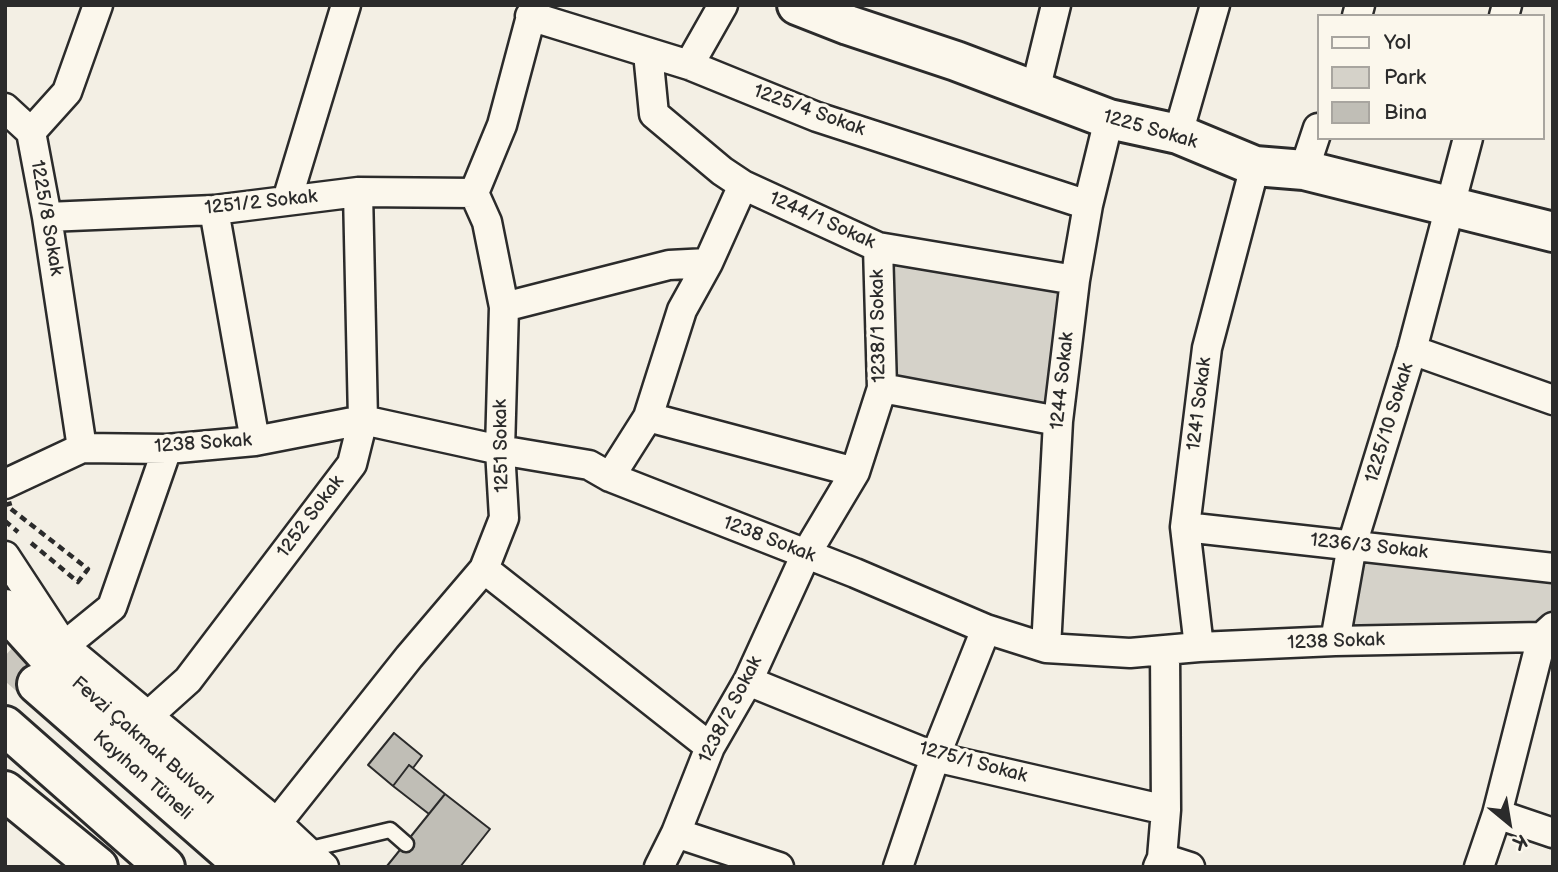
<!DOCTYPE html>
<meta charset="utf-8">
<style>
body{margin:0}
#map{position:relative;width:1558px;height:872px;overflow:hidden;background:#f3efe4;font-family:"Balsamiq Sans",sans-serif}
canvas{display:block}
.frame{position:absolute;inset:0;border:7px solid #2b2b2b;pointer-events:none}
.legend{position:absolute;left:1317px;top:14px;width:228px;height:126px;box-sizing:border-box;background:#fbf7ec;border:2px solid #a8a59f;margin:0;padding:9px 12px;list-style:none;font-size:21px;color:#2b2b2b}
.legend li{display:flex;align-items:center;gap:14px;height:35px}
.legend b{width:35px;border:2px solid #a8a59f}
.north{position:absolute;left:1474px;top:788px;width:70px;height:70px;-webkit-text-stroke:5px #fbf7ec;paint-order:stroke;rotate:150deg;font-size:19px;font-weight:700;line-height:28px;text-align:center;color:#2b2b2b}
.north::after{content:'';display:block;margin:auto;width:24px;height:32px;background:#2b2b2b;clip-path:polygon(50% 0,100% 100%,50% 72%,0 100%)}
</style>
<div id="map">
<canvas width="1558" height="872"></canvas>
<div class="frame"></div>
<ul class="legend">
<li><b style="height:9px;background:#fbf7ec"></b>Yol</li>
<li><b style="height:19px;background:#d5d2c9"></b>Park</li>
<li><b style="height:19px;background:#c0beb6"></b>Bina</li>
</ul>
<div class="north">K</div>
</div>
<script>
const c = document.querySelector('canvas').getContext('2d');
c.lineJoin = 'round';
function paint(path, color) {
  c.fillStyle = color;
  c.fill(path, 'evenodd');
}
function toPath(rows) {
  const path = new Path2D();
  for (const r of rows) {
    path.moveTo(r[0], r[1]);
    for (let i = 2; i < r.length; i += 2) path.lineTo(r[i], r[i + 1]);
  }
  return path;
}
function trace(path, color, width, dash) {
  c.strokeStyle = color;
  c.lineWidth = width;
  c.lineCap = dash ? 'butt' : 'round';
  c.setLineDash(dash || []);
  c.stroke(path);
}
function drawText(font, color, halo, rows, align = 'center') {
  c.font = font + ' "Balsamiq Sans",sans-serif';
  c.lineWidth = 7;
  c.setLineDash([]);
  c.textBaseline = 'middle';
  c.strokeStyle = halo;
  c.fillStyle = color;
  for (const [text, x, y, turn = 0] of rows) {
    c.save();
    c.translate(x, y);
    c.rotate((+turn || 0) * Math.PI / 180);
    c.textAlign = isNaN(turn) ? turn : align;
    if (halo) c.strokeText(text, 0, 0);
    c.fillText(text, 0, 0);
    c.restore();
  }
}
paint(toPath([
 [878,247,1075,280,1058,421,882,388],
 [1352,545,1553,568,1553,627,1335,641]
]), '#d5d2c9');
const building = toPath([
 [394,733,422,756,413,768,409,765,393,786,368,765,394,733],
 [409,765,445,794,429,814,393,786,409,765],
 [445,794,490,829,460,867,387,866,445,794]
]);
paint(building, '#c0beb6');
trace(building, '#2b2b2b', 2);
trace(toPath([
 [5,656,37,684]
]), '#cbc8bf', 38, [38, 19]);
const lane = toPath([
 [306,850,390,830,406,844]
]);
const street = toPath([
 [530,16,689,65,817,117,1088,205],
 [1357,16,1360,5],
 [1504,16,1507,5],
 [648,53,654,114,722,171,743,185,878,247,1075,280],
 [689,65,723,5],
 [1035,91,1056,5],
 [5,108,31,132],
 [1178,134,1215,5],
 [1304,170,1318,128],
 [287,200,346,5],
 [214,210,255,441],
 [47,217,214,210,358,192,474,193],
 [504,307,669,265,708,263],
 [1412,350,1553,400],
 [882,388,1058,421],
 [648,417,855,472],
 [82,448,47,217,31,132,67,92,98,5],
 [610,477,648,417,682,310,708,263,743,185],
 [5,484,82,448,167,449,255,441,363,420,500,450,589,465,610,477,855,573,986,629,1046,648,1130,653,1199,647,1335,641,1542,637],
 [1185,527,1553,568],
 [5,556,64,646,277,823,324,867],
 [484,569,710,747],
 [1335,641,1352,545,1412,350,1468,138],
 [64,646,112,607,167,449],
 [1199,647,1185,527,1207,348,1255,166],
 [1046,648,1058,421,1075,280,1088,205,1109,119],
 [748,681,935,757,1166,810],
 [149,715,188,680,352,464,363,420,358,192],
 [1497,814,1553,833],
 [277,823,409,657,484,569,504,518,500,450,504,307,487,222,474,193,502,125,534,5],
 [676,833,779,867],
 [1162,858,1190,867],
 [659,867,676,833,710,747,748,681,806,554,855,472,882,388,878,247],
 [898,867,935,757,986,629],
 [1158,867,1162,858,1166,810,1165,650],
 [1479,867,1497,814,1542,637,1553,627]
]);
const secondary = toPath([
 [797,5,848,25,956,61,1109,119,1178,134,1255,166,1304,170,1553,232],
 [37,684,246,867]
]);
const primary = toPath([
 [5,609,53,662,286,867],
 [5,726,165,867],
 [5,791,98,867]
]);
trace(lane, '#2b2b2b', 19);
trace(street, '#2b2b2b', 33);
trace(secondary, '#2b2b2b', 44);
trace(primary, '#2b2b2b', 44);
trace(toPath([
 [11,509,88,569,78,582,30,542],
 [5,521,18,532]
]), '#2b2b2b', 4.5, [7, 5]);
trace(lane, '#fbf7ec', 14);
trace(street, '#fbf7ec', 28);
trace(secondary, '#fbf7ec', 38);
trace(primary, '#fbf7ec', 38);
trace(toPath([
 [5,505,12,503]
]), '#2b2b2b', 4.5, [7, 5]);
drawText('19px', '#2b2b2b', '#fbf7ec', [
 ["1225/4 Sokak",809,111,20],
 ["1225 Sokak",1150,130,16],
 ["1251/2 Sokak",261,203,-6],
 ["1225/8 Sokak",46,218,80],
 ["1244/1 Sokak",822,221,24],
 ["1238/1 Sokak",879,326,-91],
 ["1244 Sokak",1063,381,-84],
 ["1241 Sokak",1200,404,-83],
 ["1225/10 Sokak",1390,423,-73],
 ["1238 Sokak",203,444,-4],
 ["1251 Sokak",502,446,-91],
 ["1252 Sokak",311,517,-53],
 ["1238 Sokak",769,540,21],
 ["1236/3 Sokak",1369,547,6],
 ["1238 Sokak",1336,642,-2],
 ["1238/2 Sokak",731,710,-63],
 ["Fevzi Çakmak Bulvarı",143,741,41],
 ["1275/1 Sokak",973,763,15],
 ["Kayıhan Tüneli",142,776,41]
]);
</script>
